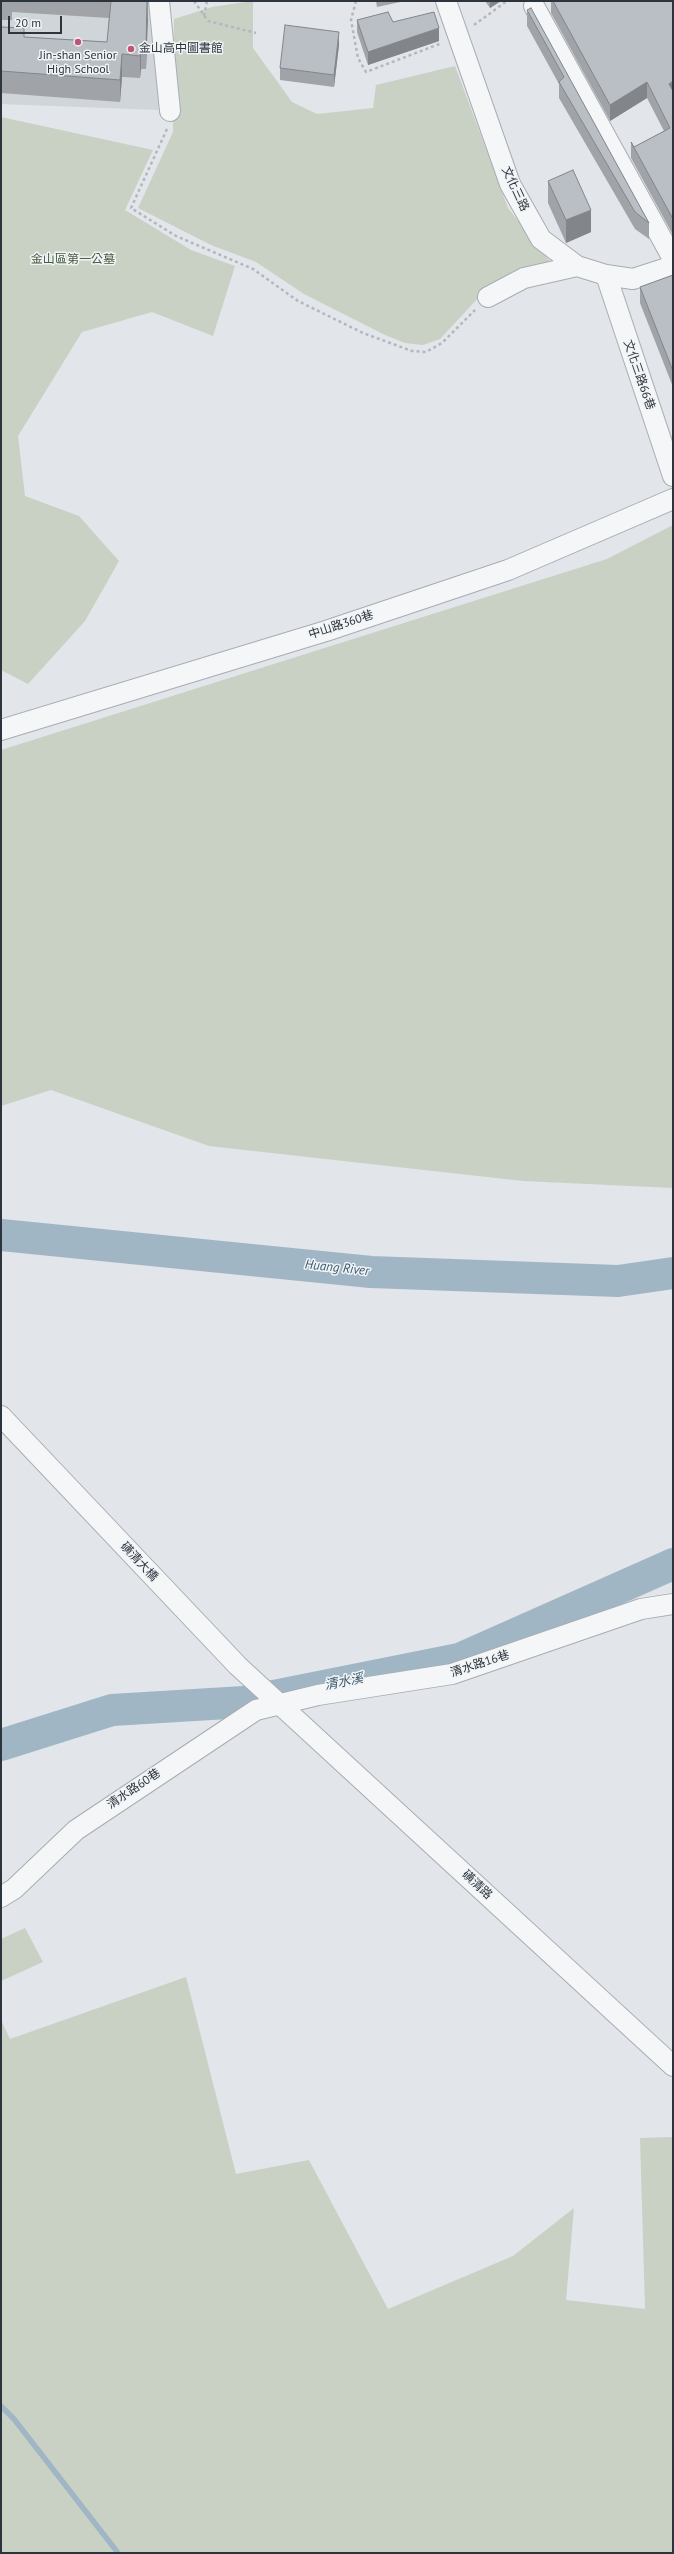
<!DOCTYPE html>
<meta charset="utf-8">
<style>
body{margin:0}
#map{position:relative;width:674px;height:2554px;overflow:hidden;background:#e2e5e9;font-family:"PT Sans",sans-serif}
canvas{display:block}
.frame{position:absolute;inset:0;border:2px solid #2c353e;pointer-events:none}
.scale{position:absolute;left:8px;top:16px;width:54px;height:18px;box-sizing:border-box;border:2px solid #2c353e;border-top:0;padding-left:5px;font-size:12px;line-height:14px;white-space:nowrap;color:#2c353e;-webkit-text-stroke:3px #f1f4f6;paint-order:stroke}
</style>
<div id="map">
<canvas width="674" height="2554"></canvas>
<div class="frame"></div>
<div class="scale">20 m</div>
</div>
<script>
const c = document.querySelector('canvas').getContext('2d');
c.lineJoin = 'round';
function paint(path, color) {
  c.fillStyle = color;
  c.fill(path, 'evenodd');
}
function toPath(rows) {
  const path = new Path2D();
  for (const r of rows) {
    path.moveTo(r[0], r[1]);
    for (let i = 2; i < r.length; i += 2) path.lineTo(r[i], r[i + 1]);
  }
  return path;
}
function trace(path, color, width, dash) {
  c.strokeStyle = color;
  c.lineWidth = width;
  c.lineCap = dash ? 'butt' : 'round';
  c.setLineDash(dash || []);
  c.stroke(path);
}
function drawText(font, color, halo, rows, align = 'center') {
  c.font = font + ' "PT Sans","Noto Sans TC",sans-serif';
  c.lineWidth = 3;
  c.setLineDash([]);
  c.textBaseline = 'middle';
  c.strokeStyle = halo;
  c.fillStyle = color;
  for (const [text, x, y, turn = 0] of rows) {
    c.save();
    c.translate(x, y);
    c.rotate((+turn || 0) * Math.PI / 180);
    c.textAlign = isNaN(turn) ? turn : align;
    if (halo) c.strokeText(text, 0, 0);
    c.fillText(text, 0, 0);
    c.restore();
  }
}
paint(toPath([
 [1,1,150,1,159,110,1,104]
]), '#d0d5da');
paint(toPath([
 [253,1,253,48,292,102,317,114,373,108,376,85,455,66,508,208,553,265,481,295,440,339,423,345,405,343,385,335,304,294,256,262,211,245,138,208,173,132,174,19,212,7],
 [1,117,153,150,125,210,191,250,235,266,213,336,152,312,82,332,18,436,25,496,79,516,119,561,85,621,28,684,1,670],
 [673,525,673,1188,523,1181,209,1146,51,1090,1,1106,1,750,607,559],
 [25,1928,43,1962,1,1981,1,1939],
 [186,1977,236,2174,309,2160,388,2309,513,2256,574,2208,566,2300,645,2309,640,2138,673,2137,673,2553,1,2553,1,2020,10,2039]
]), '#c9d1c4');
trace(toPath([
 [1,2406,14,2419,118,2553]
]), '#a1b6c4', 5.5);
trace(toPath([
 [1,1235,371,1272,618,1281,673,1273],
 [1,1745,112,1710,244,1702,459,1659,673,1564]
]), '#a1b6c4', 32);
const minor = toPath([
 [159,1,170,111],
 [446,1,510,184,541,239,577,266,606,275,633,279,673,266],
 [534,6,673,259],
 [606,275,673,476],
 [488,297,524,278,577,266],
 [1,730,326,631,508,570,673,499],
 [1,1416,238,1666,673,2066],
 [1,1897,14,1889,76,1830,256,1710,318,1695,452,1674,641,1609,673,1604]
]);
trace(minor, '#a8adb2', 22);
trace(toPath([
 [194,1,208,21,256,33],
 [356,1,351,20,358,58,366,72,442,43],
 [204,16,207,1],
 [474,25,507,1],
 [167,129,131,208,176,236,253,269,298,301,363,333,412,351,426,352,442,343,475,310]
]), '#b4b8bc', 2.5, [3, 3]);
trace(minor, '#f4f6f7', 20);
paint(toPath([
 [1,1,148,1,146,69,141,69,140,78,122,77,120,102,1,93,1,27,24,37,107,42,109,18,12,12,12,20,1,20],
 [376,1,405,1,377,7],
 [485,1,501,1,490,8],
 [551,1,673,1,673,235,631,158,631,142,634,147,664,131,647,98,610,121,551,13],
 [527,10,649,223,649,239,635,229,559,98,559,84,527,26],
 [357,20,393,22,439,41,368,65,357,32],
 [339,45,334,87,280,80,280,68],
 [548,181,591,232,566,243,548,203],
 [673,275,673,387,640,303,640,287]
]), '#a0a4a9');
paint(toPath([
 [147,1,148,20,146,69,146,47],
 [490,1,501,1,490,8],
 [439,28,439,41,368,65,368,52],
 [339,32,339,45,334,87,334,75],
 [141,47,141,69,140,78,140,56],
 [122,54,122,77,120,102,120,80],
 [673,81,673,97,669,84],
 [647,82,647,98,610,121,610,105],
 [591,210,591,232,566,243,566,220]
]), '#82868a');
const building = toPath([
 [111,1,147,1,146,47,141,47,140,56,122,54,120,80,1,71,1,27,24,28,24,37,107,42,111,1],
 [553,1,673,1,673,81,669,84,673,91,673,219,631,142,634,147,670,128,647,82,610,105,553,1],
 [531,8,649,223,635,212,559,82,564,77,527,10,531,8],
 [388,12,393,22,434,12,439,28,368,52,357,20,388,12],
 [285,25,339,32,334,75,280,68,285,25],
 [573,170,591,210,566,220,548,181,573,170],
 [673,275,673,371,640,287,673,275]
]);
paint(building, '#babfc5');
trace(building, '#82868a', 1);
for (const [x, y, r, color] of [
 [78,42,4,"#bf5572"],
 [131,49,4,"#bf5572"]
]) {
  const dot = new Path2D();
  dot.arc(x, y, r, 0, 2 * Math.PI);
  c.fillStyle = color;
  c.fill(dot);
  trace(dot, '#f1f4f6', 1.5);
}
drawText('12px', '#2c353e', '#f1f4f6', [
 ["金山高中圖書館",139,49],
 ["Jin-shan Senior",78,56,"center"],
 ["High School",78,70,"center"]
], 'left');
drawText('12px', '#2c353e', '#f1f4f6', [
 ["文化三路",515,189,65],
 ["文化三路66巷",639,375,71],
 ["中山路360巷",341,625,-18],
 ["磺清大橋",139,1562,47],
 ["清水路16巷",480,1664,-18],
 ["清水路60巷",134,1789,-34],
 ["磺清路",477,1885,43]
]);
drawText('12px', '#44583b', '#f1f4f6', [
 ["金山區第一公墓",73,260]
]);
drawText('italic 13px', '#3b586e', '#f1f4f6', [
 ["Huang River",337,1268,6],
 ["清水溪",344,1682,-11]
]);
</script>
